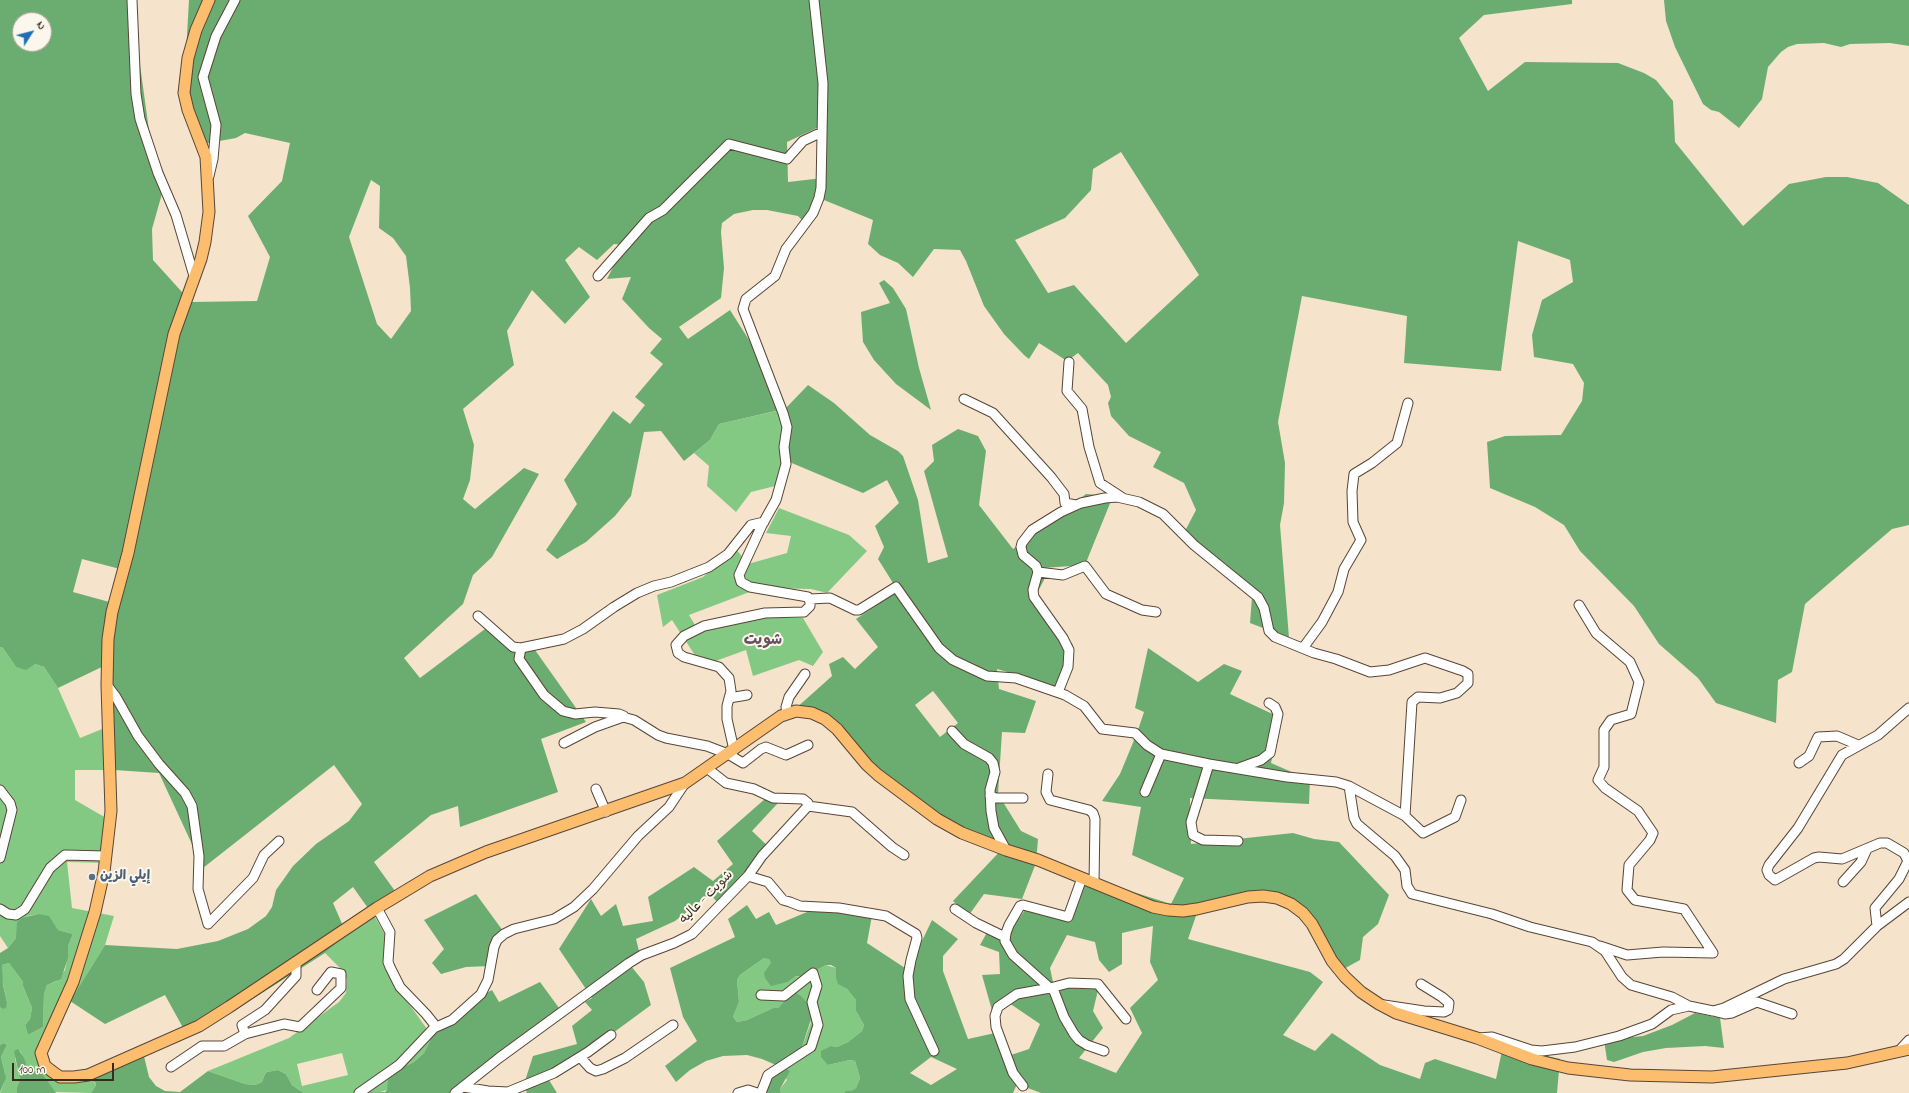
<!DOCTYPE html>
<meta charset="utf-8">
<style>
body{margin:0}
#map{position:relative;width:1909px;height:1093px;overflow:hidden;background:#f6e3cb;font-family:"Indie Flower",sans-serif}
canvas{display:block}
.north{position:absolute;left:12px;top:12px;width:40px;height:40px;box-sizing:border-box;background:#fbf7ec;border:1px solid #aea59a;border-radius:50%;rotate:54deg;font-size:11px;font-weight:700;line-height:16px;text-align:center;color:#3b2a1e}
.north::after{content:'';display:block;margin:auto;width:14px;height:18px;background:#1f6fb2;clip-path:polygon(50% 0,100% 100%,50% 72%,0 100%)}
.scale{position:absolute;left:12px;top:1063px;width:102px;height:18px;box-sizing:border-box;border:2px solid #3b2a1e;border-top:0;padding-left:5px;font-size:12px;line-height:14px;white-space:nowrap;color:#3b2a1e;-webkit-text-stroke:3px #fbf7ec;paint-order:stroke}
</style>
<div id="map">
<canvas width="1909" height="1093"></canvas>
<div class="north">N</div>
<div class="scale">100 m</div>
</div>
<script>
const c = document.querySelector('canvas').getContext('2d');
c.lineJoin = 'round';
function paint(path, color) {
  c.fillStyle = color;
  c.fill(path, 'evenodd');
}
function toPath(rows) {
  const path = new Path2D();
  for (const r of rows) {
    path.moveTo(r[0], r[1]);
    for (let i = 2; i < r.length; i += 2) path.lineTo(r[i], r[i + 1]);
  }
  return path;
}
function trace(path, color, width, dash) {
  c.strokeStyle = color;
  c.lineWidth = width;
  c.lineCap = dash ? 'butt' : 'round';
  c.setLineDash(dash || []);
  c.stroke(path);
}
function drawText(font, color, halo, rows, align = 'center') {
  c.font = font + ' "Indie Flower","Playpen Sans Arabic",sans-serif';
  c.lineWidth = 4;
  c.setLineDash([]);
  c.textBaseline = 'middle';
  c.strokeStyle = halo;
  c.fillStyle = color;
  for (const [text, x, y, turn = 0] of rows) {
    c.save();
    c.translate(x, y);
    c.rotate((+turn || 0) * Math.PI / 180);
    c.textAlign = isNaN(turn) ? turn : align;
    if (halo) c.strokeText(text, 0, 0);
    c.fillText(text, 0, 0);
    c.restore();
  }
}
paint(toPath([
 [785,409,787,461,779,485,751,492,736,512,707,486,709,466,694,453,710,440,719,424],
 [779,508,849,535,867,551,827,593,811,589,760,588,689,615,698,630,749,617,803,618,823,652,813,666,799,660,753,676,746,650,702,666,672,620,663,627,657,595,703,577,736,549,748,564,787,553,791,536,766,533],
 [0,647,3,648,16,667,35,664,44,667,58,688,80,738,112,725,114,770,75,770,75,800,113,822,108,863,67,862,72,908,114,916,105,945,70,1001,45,1058,55,1069,94,1082,96,1085,91,1093,54,1092,41,1072,28,1069,20,1051,15,1058,20,1080,17,1087,17,1093,0,1093,4,1083,5,1074,1,1057,7,1045,4,1043,0,1045,0,1007,2,1009,7,1002,2,980,2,965,9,963,23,982,23,986,32,1008,30,1019,25,1025,28,1035,43,1027,44,994,47,985,57,981,65,970,68,955,68,946,73,934,58,930,38,914,28,916,17,928,18,933,16,938,8,948,0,936],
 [375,917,386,936,394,983,432,1036,424,1053,414,1062,408,1065,388,1068,387,1090,377,1093,304,1093,292,1085,286,1074,278,1070,267,1072,265,1074,262,1082,255,1085,245,1084,208,1071,289,1038,339,1002,346,993,347,980,344,972,325,953,347,935],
 [342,1053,348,1075,302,1086,297,1064],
 [764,958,769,958,782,983,788,982,796,976,799,977,826,965,836,968,838,983,847,989,856,1000,856,1011,864,1025,862,1031,848,1042,837,1047,831,1046,828,1065,850,1060,855,1061,860,1078,856,1088,851,1091,846,1091,845,1093,781,1093,780,1089,787,1080,776,1065,802,1047,811,1022,787,999,778,1008,773,1008,747,1020,737,1022,733,1017,739,1002,737,980,740,975]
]), '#84c983');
paint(toPath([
 [0,0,131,0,152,152,165,183,152,229,153,260,191,302,257,301,270,257,248,216,282,181,290,143,245,133,236,138,197,145,184,88,189,0,1572,0,1572,4,1484,15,1459,38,1488,91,1525,62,1618,63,1644,73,1656,80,1673,101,1675,142,1743,226,1789,184,1826,177,1847,177,1878,183,1909,205,1909,525,1892,529,1805,604,1792,672,1778,680,1776,723,1716,703,1698,678,1659,644,1634,606,1580,551,1564,525,1535,507,1490,488,1487,442,1505,436,1561,435,1582,401,1584,383,1573,364,1534,357,1532,335,1542,300,1573,282,1570,260,1518,241,1501,371,1404,363,1407,316,1302,296,1278,422,1285,463,1284,503,1280,525,1289,638,1250,623,1252,597,1226,564,1184,533,1196,510,1184,483,1153,467,1161,452,1129,436,1111,416,1108,403,1111,397,1108,385,1078,353,1067,361,1039,343,1029,359,1024,355,1004,334,984,306,966,261,960,250,934,249,913,277,898,263,880,255,868,244,873,220,824,200,803,221,798,216,767,210,753,210,734,214,722,223,721,232,724,268,721,298,679,327,688,339,730,310,770,373,785,409,808,385,834,403,870,435,898,451,903,456,918,500,928,563,948,557,924,471,934,461,932,445,958,429,978,436,986,451,979,505,1013,549,1086,494,1113,496,1085,565,1043,568,1044,580,1034,599,1073,645,1059,689,1046,683,997,669,999,689,1036,701,1025,733,1002,732,998,794,1021,831,1038,839,1036,863,1022,899,984,894,969,915,953,901,1004,847,956,830,865,766,824,719,794,710,832,676,829,664,843,657,855,669,878,647,856,619,898,591,878,559,884,547,875,526,899,503,887,480,863,493,787,461,784,409,719,424,710,440,684,461,661,431,644,432,631,496,615,516,586,542,557,559,546,550,577,504,564,480,613,411,630,424,645,405,635,397,663,364,650,353,662,339,649,328,622,299,631,277,607,279,624,245,614,244,597,260,579,247,565,260,590,297,565,324,532,290,507,331,514,365,463,409,474,445,470,480,463,499,475,509,524,468,539,474,492,557,473,575,463,604,404,658,420,678,489,626,507,643,535,650,586,722,541,739,558,792,460,827,458,806,431,815,374,862,395,891,370,911,353,887,333,903,347,935,325,953,254,998,187,1035,165,995,105,1024,70,1001,105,945,177,949,218,941,248,929,266,916,272,907,276,890,293,866,316,844,349,821,362,804,334,765,203,868,159,773,114,770,108,664,58,688,44,667,35,664,26,670,16,667,3,648,0,647],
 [20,20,44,20,44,44,20,44],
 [821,126,823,178,788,182,787,142],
 [1121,152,1199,275,1126,343,1074,285,1048,293,1015,240,1065,218,1091,190,1093,169],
 [371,180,380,186,379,228,393,238,406,256,410,288,411,311,391,339,377,324,349,237],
 [82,559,120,569,113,603,73,592],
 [933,691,958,723,940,737,915,705],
 [1664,0,1909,0,1909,46,1890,43,1850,44,1841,47,1824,43,1797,44,1788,47,1781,52,1768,67,1762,99,1739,128,1719,112,1711,110,1703,104,1675,47,1666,21],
 [884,280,893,288,906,309,919,368,931,410,896,384,874,360,863,342,861,312,890,303,879,283],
 [1148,648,1198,682,1224,664,1242,671,1230,694,1281,718,1271,763,1310,780,1309,804,1190,798,1191,844,1293,833,1314,839,1339,842,1389,895,1378,924,1363,937,1360,960,1340,971,1300,909,1254,894,1198,910,1188,939,1310,972,1323,982,1283,1035,1315,1051,1332,1033,1380,1065,1420,1079,1425,1063,1435,1059,1496,1079,1503,1046,1560,1059,1557,1093,1041,1093,1017,1084,1013,1093,845,1093,845,1091,851,1091,856,1088,860,1078,855,1061,850,1060,828,1065,821,1057,821,1051,831,1046,837,1047,848,1042,862,1031,864,1025,856,1011,856,1000,847,989,838,984,836,978,836,968,831,965,826,965,802,977,796,976,788,982,771,986,765,978,764,973,771,963,769,959,764,958,740,975,737,980,739,1002,733,1017,737,1022,747,1020,773,1008,778,1008,791,994,796,993,801,996,809,1005,812,1016,802,1047,777,1065,790,1071,780,1089,781,1093,764,1093,776,1065,762,1059,747,1055,723,1056,706,1061,690,1070,676,1082,665,1066,697,1041,683,1017,670,968,735,937,728,919,747,905,756,919,769,912,776,925,807,912,806,902,826,902,873,910,867,943,908,970,932,920,958,939,943,956,943,971,968,1039,995,1033,1005,1057,1029,1049,1040,1024,1009,1003,993,1014,982,975,1000,974,999,952,980,945,990,927,1007,935,1030,903,1070,918,1083,876,1171,904,1184,878,1132,855,1141,807,1102,801,1120,774,1137,733,1144,712,1135,708],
 [1153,926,1150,962,1158,980,1130,1008,1142,1033,1116,1073,1079,1058,1103,1028,1093,1011,1099,986,1053,982,1050,968,1067,935,1095,942,1099,960,1109,972,1122,964,1122,933],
 [931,1057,957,1069,931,1085,910,1073],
 [766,798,778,803,752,831,773,851,718,903,710,894,675,921,636,939,639,951,626,960,644,982,651,1005,549,1080,557,1093,526,1093,527,1092,523,1087,533,1056,577,1044,572,1026,592,1010,585,1002,592,998,559,949,591,899,601,916,616,904,623,926,653,921,648,897,694,867,713,881,733,864,717,841],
 [476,894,506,935,489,966,466,967,441,974,432,963,444,949,424,920],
 [38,914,49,916,58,930,73,934,68,946,68,958,61,979,47,985,44,994,43,1027,28,1035,25,1025,30,1019,32,1008,23,986,23,982,9,963,2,965,3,985,7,1002,6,1008,2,1009,0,1007,0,953,8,948,16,938,17,922,22,918],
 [540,982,562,1012,466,1090,468,1093,362,1093,385,1092,387,1090,388,1068,408,1065,414,1062,424,1053,432,1036,479,997,492,990,499,1002],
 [1695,1013,1720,1018,1724,1048,1705,1046,1666,1048,1643,1052,1614,1062,1607,1060,1604,1040,1643,1036,1672,1025],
 [4,1043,7,1045,1,1057,6,1078,0,1092,0,1045],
 [18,1049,24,1058,28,1069,41,1072,56,1093,17,1093,17,1087,20,1080,14,1051],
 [143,1052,149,1077,156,1086,165,1091,180,1092,208,1071,245,1084,255,1085,262,1082,265,1074,267,1072,278,1070,286,1074,292,1085,304,1093,91,1093,96,1085,95,1082,86,1080]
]), '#6bad71');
const minor = toPath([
 [132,0,136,94,140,119,158,173,176,215,194,276],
 [209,176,213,159,216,125,203,77,216,36,235,0],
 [598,276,649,218,663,210,729,144,787,159,803,141,822,132],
 [1069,362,1067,391,1082,409,1089,447,1100,483,1123,498],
 [964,399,993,413,1051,477,1064,494,1065,503,1076,505],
 [1038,572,1063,575,1085,566,1106,594,1142,610,1156,612],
 [810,599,830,598,855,610,859,610,896,587,939,648,953,660,987,676,1016,678,1065,695,1084,706,1102,729,1135,733,1147,745,1161,754,1209,764,1287,777,1336,782,1349,786,1405,816,1423,833,1455,817,1461,800],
 [1579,605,1596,633,1630,662,1639,682,1631,714,1611,720,1604,730,1604,767,1598,780,1605,788,1638,811,1653,833,1650,840,1629,865,1627,890,1635,900,1684,909,1713,953,1663,952,1627,955,1600,946],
 [478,616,513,647,521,648,564,639,583,629,614,607,637,593,654,586,671,582,709,567,728,554,751,525,764,522],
 [521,648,519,659,544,695,563,711,575,714,595,712,619,714,624,716],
 [1303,648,1322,622,1338,592,1344,569,1361,540,1353,522,1352,491,1354,474,1372,463,1397,443,1408,403],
 [107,685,116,697,138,736,159,764,185,793,192,806,199,856,198,889,208,924,253,878,264,855,279,841],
 [1058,692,1068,667,1069,650,1063,638,1034,597,1033,590,1038,572,1036,566,1023,555,1021,547,1022,543,1032,530,1061,512,1081,503,1105,498,1117,497,1139,502,1163,514,1194,545,1258,597,1264,608,1269,631,1275,637,1314,653,1336,659,1370,672,1389,670,1425,658,1463,671,1468,674,1468,683,1457,693,1440,698,1418,697,1412,702,1405,816],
 [729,698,747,695],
 [787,713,786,707,789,697,805,674],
 [952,731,964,744,989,758,993,763,995,772,990,790,991,811,994,828,1006,850],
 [564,743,595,727,623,717,634,720,658,735,666,738,707,746,728,754,743,763,761,749,766,747,786,755,808,745],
 [734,750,727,719,727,706,731,691,729,678,719,667,684,657,678,653,676,645,684,636,704,626,765,613,804,612,810,606,810,602,808,597,750,587,741,582,739,575,762,525,776,500,786,464,784,447,787,427,783,413,743,309,746,299,775,276,786,249,813,213,819,198,821,188,823,83,814,0],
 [1799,763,1809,756,1818,737,1837,736,1858,745],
 [1209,764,1191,822,1193,835,1203,840,1238,841],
 [1239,768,1261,760,1270,753,1278,714,1275,707,1269,703],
 [1048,774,1046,792,1050,800,1089,810,1093,813,1095,819,1094,883],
 [1349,786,1354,818,1357,824,1395,856,1405,870,1407,886,1412,894,1492,914,1530,927,1592,942,1605,951,1622,977,1631,985,1672,997,1689,1006],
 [596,789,606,812],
 [0,790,10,803,12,810,0,858],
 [1145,792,1161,754],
 [990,796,996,798,1023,798],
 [808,806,852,812,892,847,904,855],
 [748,876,768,882,783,900,790,902,800,906,839,908,886,916,916,934,917,938,911,960,908,976,910,999,934,1051],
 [1082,878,1068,917,1023,905,1020,906,1009,925,1006,933,1005,941,1013,955,1050,988,1069,983,1098,984,1126,1019],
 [1843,882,1861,862,1867,849],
 [0,909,8,914,16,915,25,909,50,868,65,855,105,856],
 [955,909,976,923,1005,937],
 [1877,926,1875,908,1899,879,1908,861,1904,853,1887,843,1880,843,1842,859,1819,857,1814,858,1775,880,1769,875,1767,870,1769,865,1798,828,1842,755,1878,735,1909,708],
 [296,962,296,976,265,1010,242,1025,245,1034,284,1024,300,1027,341,988,341,974,331,972,317,990],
 [761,995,784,996,813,973,817,986,812,1002,818,1025,811,1047,768,1075,761,1093],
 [1384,1005,1424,1011,1444,1012,1448,1010,1449,1003,1442,997,1421,984],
 [1713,1011,1725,1014,1732,1013,1757,1002,1792,1014],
 [434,1028,452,1020,481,994,488,980,494,947,497,940,504,934,514,929,554,919,574,907,593,889,638,836,669,807,685,783],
 [1478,1038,1492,1037,1531,1050,1542,1051,1575,1047,1619,1036,1652,1024,1671,1010,1689,1006,1713,1011,1724,1008,1784,979,1836,964,1844,959,1877,926,1909,902],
 [1898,1052,1909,1040],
 [580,1057,590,1068,596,1071,603,1069,625,1058,673,1025],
 [171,1067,202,1046,224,1046,245,1034],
 [1023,1086,1013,1073,996,1027,995,1016,998,1007,1017,994,1050,988,1054,991,1064,1017,1074,1034,1079,1040,1087,1045,1104,1051],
 [463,1087,488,1091,508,1092,554,1073,588,1052,611,1035],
 [359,1093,399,1065,434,1028,434,1024,426,1014,400,987,390,967,388,962,390,932,377,908],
 [455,1093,499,1058,629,963,642,955,674,943,692,934,748,876,762,856,808,806,808,803,803,799,773,798,754,789,726,783,708,769],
 [738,1093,748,1090,757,1093]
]);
const major = toPath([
 [209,0,196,30,188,58,184,93,188,110,206,157,209,212,205,242,201,259,174,334,128,553,112,612,108,639,107,685,111,811,104,872,95,912,73,982,41,1053,45,1066,53,1072,60,1077,74,1077,88,1075,199,1026,229,1007,377,908,430,876,486,852,685,783,781,716,796,711,812,713,825,719,837,729,867,765,878,775,937,819,962,833,1006,850,1038,860,1153,907,1168,910,1183,911,1197,909,1248,897,1263,896,1277,898,1291,904,1303,913,1312,924,1332,961,1345,977,1361,992,1379,1004,1396,1013,1477,1038,1532,1059,1568,1068,1630,1075,1712,1077,1847,1063,1909,1049]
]);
trace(minor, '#574638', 11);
trace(major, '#574638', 13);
trace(minor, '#fff', 9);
trace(major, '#fcbd6f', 11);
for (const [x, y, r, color] of [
 [92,877,4,"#5c6f8a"]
]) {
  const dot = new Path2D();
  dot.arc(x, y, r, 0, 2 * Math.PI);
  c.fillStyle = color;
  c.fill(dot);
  trace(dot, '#fbf7ec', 1.5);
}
drawText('bold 13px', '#4e5e75', '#fbf7ec', [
 ["إيلي الزين",100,877]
], 'left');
drawText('13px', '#3b2a1e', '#fbf7ec', [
 ["شويت - عاليه",707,898,-45]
]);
drawText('bold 15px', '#66525f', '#fbf7ec', [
 ["شويت",763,642]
]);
</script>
